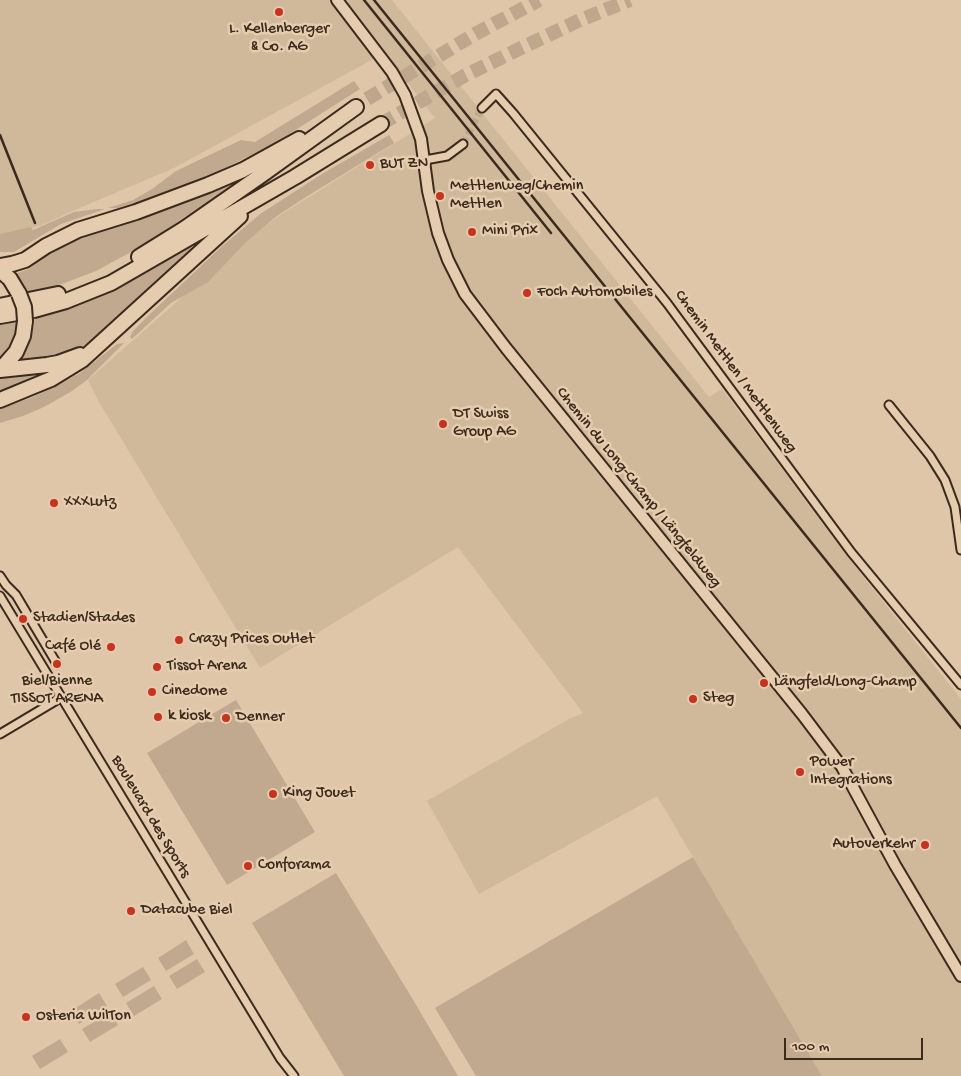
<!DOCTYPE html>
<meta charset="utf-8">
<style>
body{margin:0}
#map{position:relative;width:961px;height:1076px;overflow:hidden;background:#dfc6a8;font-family:"Gochi Hand",sans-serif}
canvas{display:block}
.scale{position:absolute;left:784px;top:1038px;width:139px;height:22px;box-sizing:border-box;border:2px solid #3b2a1e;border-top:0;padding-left:6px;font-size:15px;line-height:18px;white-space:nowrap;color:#3b2a1e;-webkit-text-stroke:4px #e6ccae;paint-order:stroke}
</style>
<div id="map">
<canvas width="961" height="1076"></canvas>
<div class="scale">100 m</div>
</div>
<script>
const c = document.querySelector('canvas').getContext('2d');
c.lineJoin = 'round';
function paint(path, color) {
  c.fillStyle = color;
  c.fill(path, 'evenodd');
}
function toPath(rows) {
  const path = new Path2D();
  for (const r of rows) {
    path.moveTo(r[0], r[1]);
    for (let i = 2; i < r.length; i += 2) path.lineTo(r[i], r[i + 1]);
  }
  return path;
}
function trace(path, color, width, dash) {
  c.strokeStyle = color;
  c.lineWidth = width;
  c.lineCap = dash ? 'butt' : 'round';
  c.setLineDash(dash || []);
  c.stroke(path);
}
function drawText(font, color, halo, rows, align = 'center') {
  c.font = font + ' "Gochi Hand",sans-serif';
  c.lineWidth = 5;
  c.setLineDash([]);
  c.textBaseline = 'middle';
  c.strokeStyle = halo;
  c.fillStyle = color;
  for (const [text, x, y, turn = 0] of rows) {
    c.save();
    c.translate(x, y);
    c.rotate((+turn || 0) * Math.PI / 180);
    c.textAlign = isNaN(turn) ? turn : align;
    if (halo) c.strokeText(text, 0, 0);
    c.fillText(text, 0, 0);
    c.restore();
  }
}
paint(toPath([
 [0,0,337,0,379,56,174,168,70,212,40,226,0,235],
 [343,0,392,0,709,397,722,389,850,560,961,699,961,1076,822,1076,657,796,479,894,427,801,569,719,583,713,458,547,260,668,99,402,88,380,249,238,282,214,435,118]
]), '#d0b89b');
paint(toPath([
 [354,81,360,89,286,136,262,150,212,174,144,201,120,208,108,208,133,200,152,189,176,171,241,140,255,142],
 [389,135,394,143,306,197,277,216,247,241,208,282,171,303,132,339,130,337,133,331,150,314,220,248,260,214,322,174],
 [246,175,142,246,96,271,49,289,29,293,17,273,29,269,47,254,74,239],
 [98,209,105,209,61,224,14,252,0,252,0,234,31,227,33,230,74,212],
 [191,247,192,248,168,273,92,341,62,357,19,361,32,335,35,317,67,309,107,293],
 [19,321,18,329,14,344,0,363,0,323],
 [124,343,87,380,72,391,44,407,23,416,0,423,0,409,33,397,60,384,80,373,117,344],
 [50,373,0,395,0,379,4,377],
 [236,700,315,832,227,885,147,753],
 [693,857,822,1076,476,1076,435,1008],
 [336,873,412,998,458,1076,344,1076,252,923],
 [186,940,194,954,166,971,158,958],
 [197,959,205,972,177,989,169,976],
 [143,967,151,980,123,997,115,984],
 [154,986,162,999,134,1016,126,1003],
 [99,993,107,1006,79,1024,71,1011],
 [111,1012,118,1025,90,1042,82,1029],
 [60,1039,68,1052,40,1069,32,1056]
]), '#c1a98f');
trace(toPath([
 [463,144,482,108]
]), '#bea78c', 7, [7, 3.5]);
trace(toPath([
 [367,99,475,34,539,0],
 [381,124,464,76,519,49,580,20,630,0]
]), '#bea78c', 14, [14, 7]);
const minor = toPath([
 [482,108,496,94,513,113,667,303,851,552,961,685],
 [425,160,447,156,463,144],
 [889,405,930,456,945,480,955,507,961,550],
 [0,576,6,585,16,595,57,664],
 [0,596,280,1058,294,1076],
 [0,734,62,697]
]);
const secondary = toPath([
 [337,0,392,72,405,95,421,139,428,191,438,233,448,260,465,294,506,348,802,714,842,767,895,865,961,976]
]);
const motorway = toPath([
 [139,257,184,229,263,174,356,107],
 [0,266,12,264,25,260,46,246,78,230,136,212,208,185,243,170,299,139],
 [0,270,10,279,19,294],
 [0,306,58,294],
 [0,316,34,310,66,301,111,283,295,177,381,124],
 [0,370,47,365,58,363,80,355],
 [0,370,16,352,23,336,25,321],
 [0,400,51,379,82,360,240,216]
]);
trace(minor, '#3b2a1e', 11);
trace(secondary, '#3b2a1e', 14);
trace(motorway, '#3b2a1e', 18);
trace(minor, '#e6ccae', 7);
trace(secondary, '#e6ccae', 10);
trace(motorway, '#e6ccae', 14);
trace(toPath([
 [364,0,551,233],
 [374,0,961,728],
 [0,135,35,223]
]), '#3b2a1e', 2.5);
const motorwayBridge = toPath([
 [19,294,24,307,25,321]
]);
trace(motorwayBridge, '#3b2a1e', 18, []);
trace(motorwayBridge, '#e6ccae', 14);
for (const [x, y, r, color] of [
 [279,12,5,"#c8321e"],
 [370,165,5,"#c8321e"],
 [440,196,5,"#c8321e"],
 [472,232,5,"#c8321e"],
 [527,293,5,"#c8321e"],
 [443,424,5,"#c8321e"],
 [54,503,5,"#c8321e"],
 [23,619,5,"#c8321e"],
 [179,640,5,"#c8321e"],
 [111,647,5,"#c8321e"],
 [57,664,5,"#c8321e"],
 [157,667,5,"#c8321e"],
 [764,683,5,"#c8321e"],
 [152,692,5,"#c8321e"],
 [693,699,5,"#c8321e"],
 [158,717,5,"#c8321e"],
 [226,718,5,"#c8321e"],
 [800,772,5,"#c8321e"],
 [273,794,5,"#c8321e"],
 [925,845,5,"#c8321e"],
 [248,866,5,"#c8321e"],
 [131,911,5,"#c8321e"],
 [26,1017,5,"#c8321e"]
]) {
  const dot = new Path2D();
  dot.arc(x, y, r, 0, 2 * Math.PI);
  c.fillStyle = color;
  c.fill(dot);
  trace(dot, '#e6ccae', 2);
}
drawText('16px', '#3b2a1e', '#e6ccae', [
 ["L. Kellenberger",279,30,"center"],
 ["& Co. AG",279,48,"center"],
 ["BUT ZN",380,165],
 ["Mettlenweg/Chemin",450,187],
 ["Mettlen",450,205],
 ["Mini Prix",482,232],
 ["Foch Automobiles",537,293],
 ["DT Swiss",453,415],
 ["Group AG",453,433],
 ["XXXLutz",64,503],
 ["Stadien/Stades",33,619],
 ["Crazy Prices Outlet",189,640],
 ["Café Olé",101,647,"right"],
 ["Tissot Arena",167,667],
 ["Biel/Bienne",57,682,"center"],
 ["TISSOT ARENA",57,700,"center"],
 ["Längfeld/Long-Champ",774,683],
 ["Cinedome",162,692],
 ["Steg",703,699],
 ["k kiosk",168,717],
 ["Denner",236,718],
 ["Power",810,763],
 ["Integrations",810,781],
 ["King Jouet",283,794],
 ["Autoverkehr",915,845,"right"],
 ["Conforama",258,866],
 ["Datacube Biel",141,911],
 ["Osteria WilTon",36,1017]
], 'left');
drawText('16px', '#3b2a1e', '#e6ccae', [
 ["Chemin Mettlen / Mettlenweg",735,372,54],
 ["Chemin du Long-Champ / Längfeldweg",638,488,51],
 ["Boulevard des Sports",150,817,59]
]);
</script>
